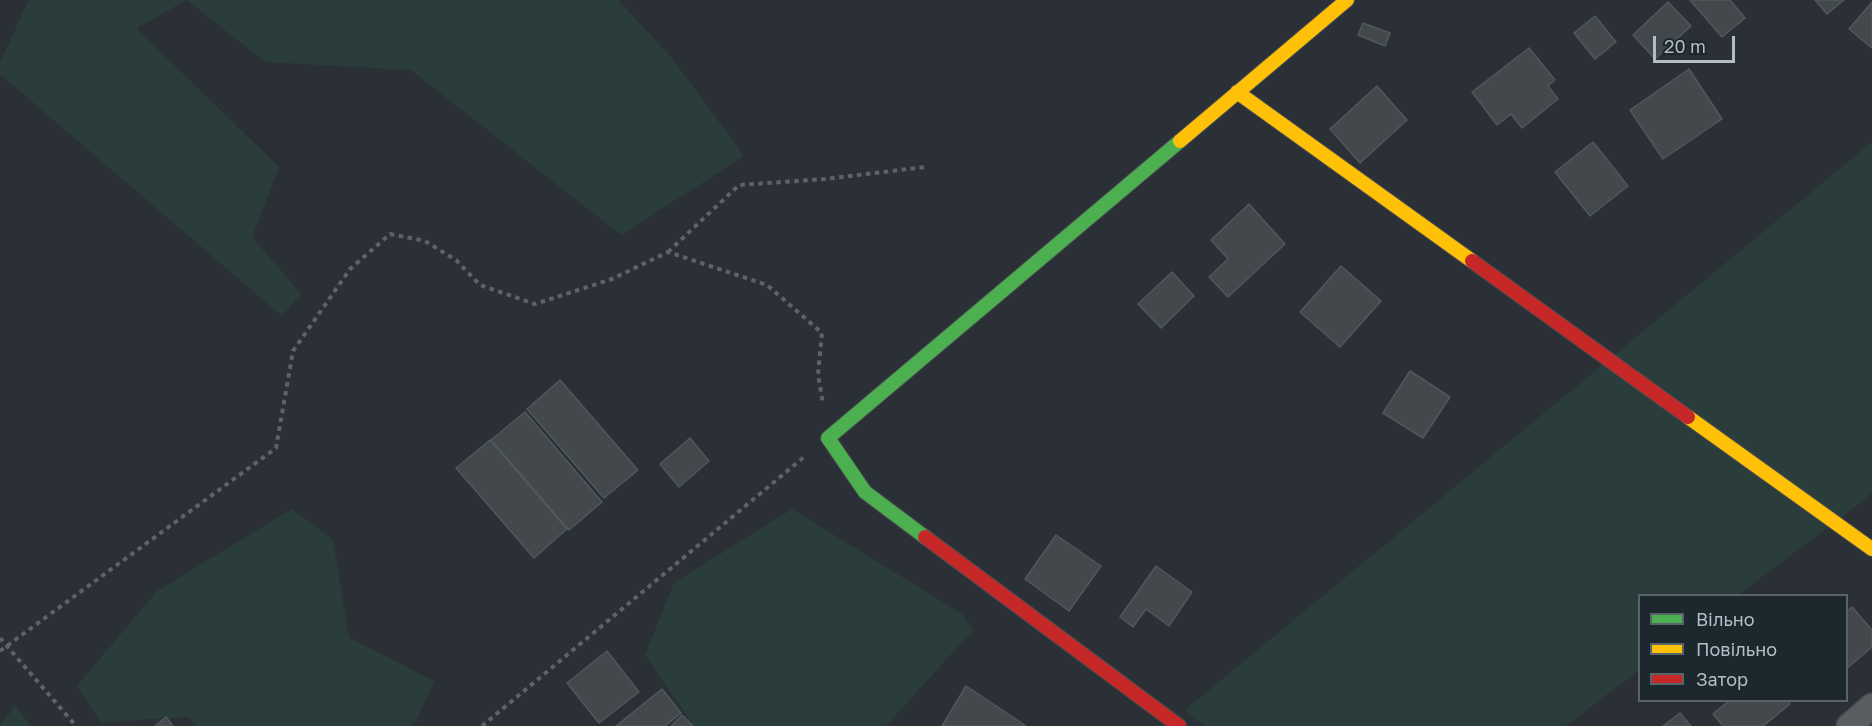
<!DOCTYPE html>
<meta charset="utf-8">
<style>
body{margin:0}
#map{position:relative;width:1872px;height:726px;overflow:hidden;background:#2a3035;font-family:"Golos Text",sans-serif}
canvas{display:block}
.legend{position:absolute;left:1638px;top:594px;width:210px;height:108px;box-sizing:border-box;background:#1d272e;border:2px solid #59636a;margin:0;padding:8px 10px;list-style:none;font-size:18px;color:#b4bdc5}
.legend li{display:flex;align-items:center;gap:12px;height:30px}
.legend b{width:30px;border:2px solid #59636a}
.scale{position:absolute;left:1653px;top:36px;width:82px;height:27px;box-sizing:border-box;border:3px solid #b4bdc5;border-top:0;padding-left:8px;font-size:18px;line-height:21px;white-space:nowrap;color:#b4bdc5;-webkit-text-stroke:4px #1d272e;paint-order:stroke}
</style>
<div id="map">
<canvas width="1872" height="726"></canvas>
<ul class="legend">
<li><b style="height:8px;background:#4caf50"></b>Вільно</li>
<li><b style="height:8px;background:#ffc107"></b>Повільно</li>
<li><b style="height:8px;background:#c62828"></b>Затор</li>
</ul>
<div class="scale">20 m</div>
</div>
<script>
const c = document.querySelector('canvas').getContext('2d');
c.lineJoin = 'round';
function paint(path, color) {
  c.fillStyle = color;
  c.fill(path, 'evenodd');
}
function toPath(rows) {
  const path = new Path2D();
  for (const r of rows) {
    path.moveTo(r[0], r[1]);
    for (let i = 2; i < r.length; i += 2) path.lineTo(r[i], r[i + 1]);
  }
  return path;
}
function trace(path, color, width, dash) {
  c.strokeStyle = color;
  c.lineWidth = width;
  c.lineCap = dash ? 'butt' : 'round';
  c.setLineDash(dash || []);
  c.stroke(path);
}
paint(toPath([
 [29,0,618,0,672,58,744,156,621,235,411,70,265,62,187,0,136,28,279,167,252,237,301,294,282,316,0,74,0,62],
 [1872,142,1872,492,1855,507,1738,595,1640,596,1639,670,1566,726,1206,726,1185,710],
 [292,509,333,540,349,638,434,681,416,721,410,726,197,726,189,717,101,722,77,686,157,591],
 [792,509,962,614,973,630,886,726,694,726,645,655,674,583],
 [15,706,31,726,0,726]
]), '#2b3d3b');
const building = toPath([
 [1690,0,1730,0,1745,18,1722,37,1690,0],
 [1815,0,1844,0,1827,14,1815,0],
 [1668,2,1691,26,1655,59,1633,35,1668,2],
 [1872,2,1872,48,1849,29,1872,2],
 [1595,16,1616,42,1595,59,1574,33,1595,16],
 [1363,23,1390,33,1385,46,1358,35,1363,23],
 [1529,48,1555,80,1548,86,1558,99,1522,128,1511,114,1497,125,1472,92,1529,48],
 [1689,69,1722,119,1663,159,1630,110,1689,69],
 [1377,86,1407,120,1360,163,1330,129,1377,86],
 [1593,142,1628,186,1590,216,1555,172,1593,142],
 [1249,204,1285,244,1228,297,1209,277,1228,259,1211,240,1249,204],
 [1341,266,1381,301,1340,347,1300,312,1341,266],
 [1172,272,1194,296,1161,328,1138,304,1172,272],
 [1410,371,1450,397,1423,438,1383,413,1410,371],
 [560,380,638,470,604,498,527,409,560,380],
 [525,412,602,502,569,530,491,440,525,412],
 [690,438,709,461,679,487,660,464,690,438],
 [490,440,567,529,534,558,456,468,490,440],
 [1056,535,1101,566,1069,611,1025,579,1056,535],
 [1156,566,1192,592,1169,626,1146,609,1133,627,1120,617,1156,566],
 [1852,607,1872,630,1872,647,1846,669,1846,612,1852,607],
 [607,651,639,692,599,723,567,683,607,651],
 [966,686,1026,726,942,726,966,686],
 [662,689,681,713,665,726,616,726,662,689],
 [1730,700,1788,700,1790,704,1763,726,1723,726,1713,714,1730,700],
 [1680,713,1691,726,1663,726,1680,713],
 [682,715,693,726,671,726,682,715],
 [166,717,173,726,155,726,166,717]
]);
paint(building, '#43484d');
trace(building, '#51585c', 1.5);
const street = toPath([
 [1849,726,1872,706]
]);
const fast = toPath([
 [925,537,865,492,828,438,1180,141]
]);
const slow = toPath([
 [1237,92,1472,261],
 [1180,141,1347,0],
 [1688,417,1872,549]
]);
const jam = toPath([
 [1472,261,1688,417],
 [925,537,1179,726]
]);
trace(street, '#484c4f', 27);
trace(fast, '#484c4f', 16);
trace(slow, '#484c4f', 16);
trace(jam, '#484c4f', 16);
trace(toPath([
 [668,252,739,185,825,179,925,167],
 [0,638,76,726],
 [0,651,276,448,293,351,350,269,390,234,425,241,456,260,480,285,535,304,612,279,668,252,767,285,822,333,818,374,823,404],
 [482,726,804,457]
]), '#5d6366', 4, [4.5, 4.5]);
trace(street, '#595e63', 24);
trace(fast, '#4caf50', 14);
trace(slow, '#ffc107', 14);
trace(jam, '#c62828', 14);
</script>
